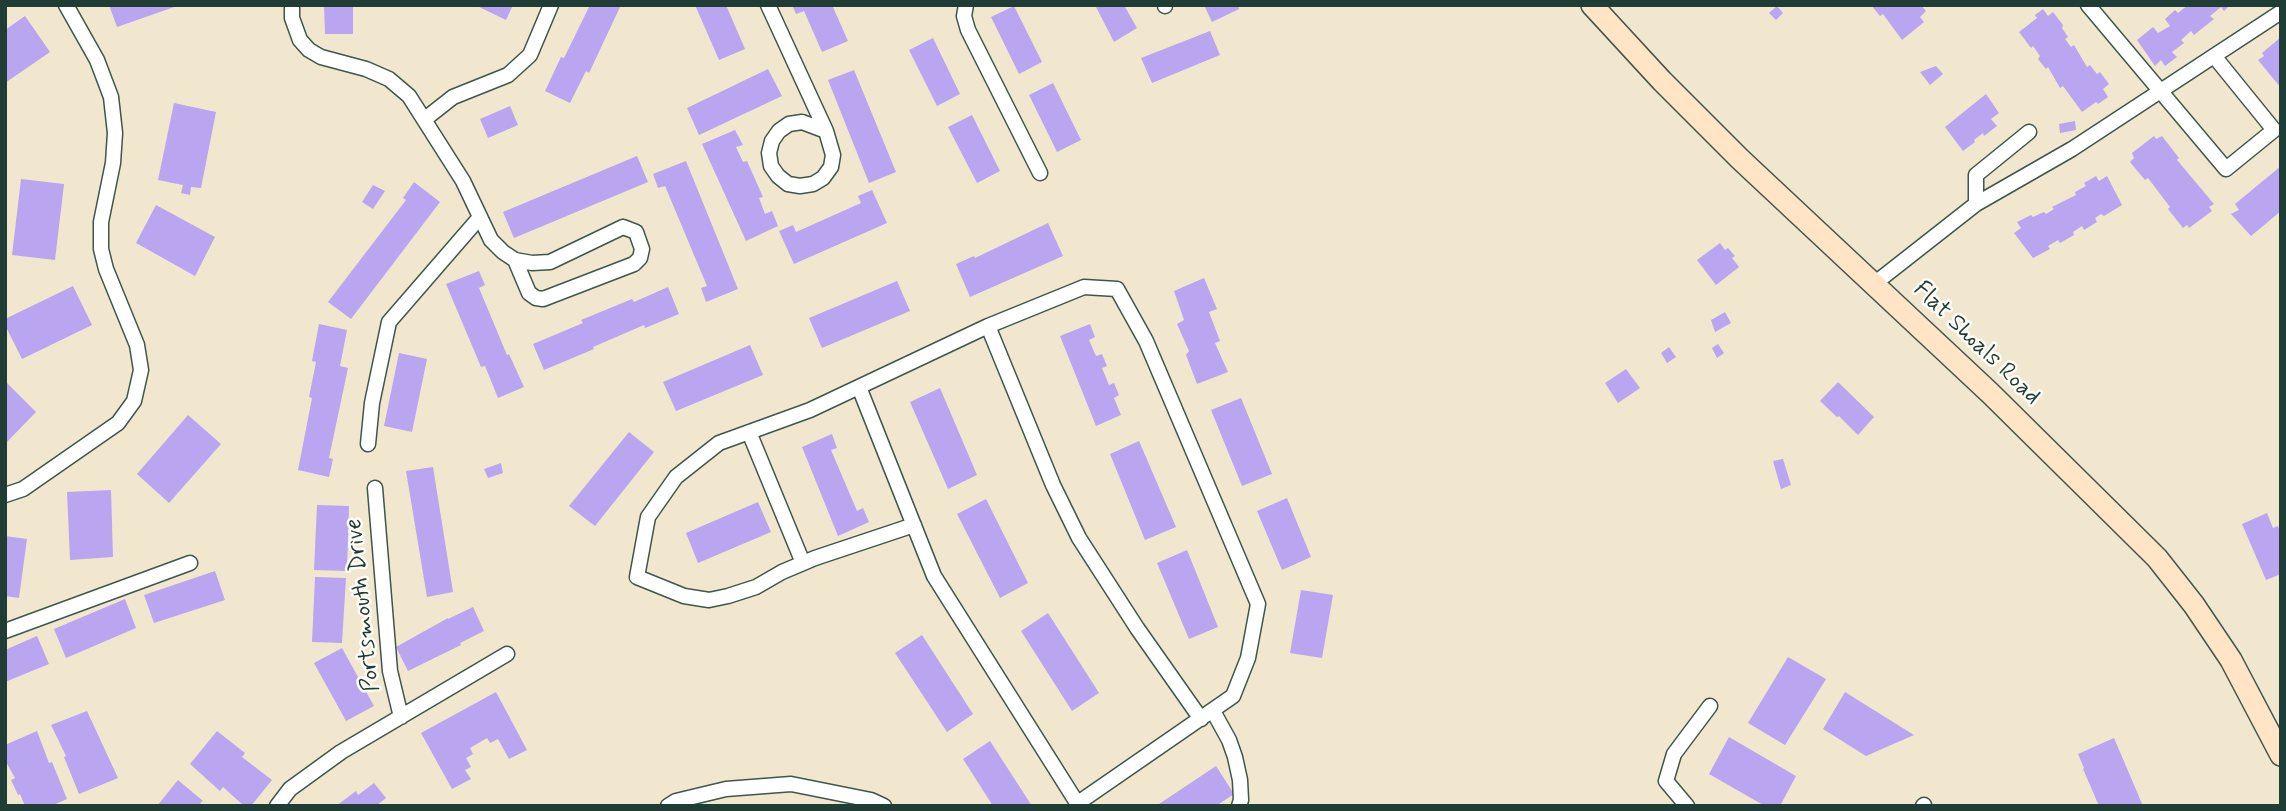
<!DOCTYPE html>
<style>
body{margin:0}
#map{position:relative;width:2286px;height:811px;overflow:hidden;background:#f1e7ce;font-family:Mynerve,sans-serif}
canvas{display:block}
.frame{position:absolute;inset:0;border:7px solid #1f3d34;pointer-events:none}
</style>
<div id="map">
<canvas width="2286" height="811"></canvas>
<div class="frame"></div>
</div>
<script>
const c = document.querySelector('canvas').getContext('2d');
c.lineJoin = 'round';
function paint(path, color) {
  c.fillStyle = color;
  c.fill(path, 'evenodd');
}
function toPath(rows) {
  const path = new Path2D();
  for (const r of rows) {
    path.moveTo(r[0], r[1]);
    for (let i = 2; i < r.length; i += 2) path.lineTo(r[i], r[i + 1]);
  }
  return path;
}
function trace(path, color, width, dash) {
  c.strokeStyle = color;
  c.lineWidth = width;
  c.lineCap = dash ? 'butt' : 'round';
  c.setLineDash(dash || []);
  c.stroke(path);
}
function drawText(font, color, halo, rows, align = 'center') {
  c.font = font + ' Mynerve,sans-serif';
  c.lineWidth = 5;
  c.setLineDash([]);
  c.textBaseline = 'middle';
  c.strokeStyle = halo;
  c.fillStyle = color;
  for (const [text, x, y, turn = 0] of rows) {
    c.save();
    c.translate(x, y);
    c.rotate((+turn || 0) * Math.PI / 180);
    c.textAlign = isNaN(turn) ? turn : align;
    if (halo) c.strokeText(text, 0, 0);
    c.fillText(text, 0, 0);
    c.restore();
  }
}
paint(toPath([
 [109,5,176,5,177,6,117,27],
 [324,5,353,5,353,34,325,34],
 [475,5,513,5,506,20],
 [590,5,621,5,589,73,586,71,570,103,545,91,561,57,564,58],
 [695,5,726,5,745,49,719,60],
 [792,5,832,5,848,41,822,52,804,11,796,14],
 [1095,5,1124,5,1137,28,1114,42],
 [1204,5,1238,5,1239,9,1212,22],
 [1871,5,1921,5,1926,11,1920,17,1924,22,1902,40,1883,14,1880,16],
 [2188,5,2230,5,2224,11,2221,7,2210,16,2214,19,2194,35,2191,31,2181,40,2184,43,2172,52,2177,57,2165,66,2161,60,2155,66,2137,40,2153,27,2158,33,2170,26,2165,19,2175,10,2178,13],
 [1014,6,1042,62,1019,74,991,17],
 [1777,6,1783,13,1776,20,1769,13],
 [2043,9,2048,16,2053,12,2063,25,2062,28,2068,37,2065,39,2071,47,2074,45,2087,67,2090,65,2097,74,2100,72,2109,84,2103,89,2108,97,2098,104,2096,102,2082,112,2063,86,2060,88,2048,67,2046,69,2038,59,2040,56,2033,46,2031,48,2019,32,2037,18,2035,15],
 [25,16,50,52,5,83,5,30],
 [1210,31,1220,55,1152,83,1141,58],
 [2281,37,2281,88,2258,60,2264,56,2262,53],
 [933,38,960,94,937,106,909,50],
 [1936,66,1943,74,1930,85,1920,72],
 [768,69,782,96,699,135,687,108],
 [854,70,896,172,869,183,828,80],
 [1053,83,1081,140,1057,152,1029,95],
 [1986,94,1999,113,1991,119,1997,126,1984,136,1983,133,1974,140,1975,142,1963,151,1945,127],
 [174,103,216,112,201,188,191,187,190,195,181,193,183,185,158,180],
 [510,106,518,125,488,138,480,119],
 [972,115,1000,171,977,183,948,127],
 [2075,121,2076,130,2060,133,2059,124],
 [735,130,743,145,736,147,743,162,747,161,763,197,759,198,765,214,772,211,778,226,746,241,702,144],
 [2154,136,2156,139,2162,136,2179,158,2177,160,2214,204,2209,207,2212,211,2189,228,2187,225,2183,228,2168,209,2170,207,2148,178,2145,180,2130,162,2134,158,2132,153],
 [637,156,648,182,514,238,503,212],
 [686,161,738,289,706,302,701,288,707,286,665,186,658,188,653,174],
 [2281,166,2281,211,2251,236,2231,214,2239,210,2235,204],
 [2096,176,2099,181,2107,176,2122,205,2104,216,2101,214,2095,218,2097,222,2084,230,2082,226,2073,232,2074,235,2060,243,2058,240,2048,246,2050,249,2033,258,2014,233,2021,228,2017,222,2031,215,2033,217,2044,212,2046,214,2054,209,2052,207,2076,195,2075,192,2086,186,2084,183],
 [21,179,64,184,55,260,12,255],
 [414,182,440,202,351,319,328,302,406,200,403,198],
 [373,185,385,191,373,209,362,202],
 [872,190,887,223,794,264,779,231,793,225,796,232,861,203,858,196],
 [156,205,215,237,195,276,136,243],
 [1048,223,1063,256,970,297,956,264,974,256,975,258],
 [1720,243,1725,250,1728,248,1735,256,1732,258,1739,267,1716,285,1697,260],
 [479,271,485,285,479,288,507,355,509,354,524,387,498,398,485,366,481,367,446,284],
 [1204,278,1217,309,1209,312,1220,341,1215,343,1228,372,1197,384,1186,355,1189,351,1177,324,1184,320,1174,291],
 [897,281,910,311,822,348,809,318],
 [73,286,92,325,22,359,5,325,5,319],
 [668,287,679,314,645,328,644,325,593,347,594,349,544,370,533,344,583,323,581,320,632,299,634,302],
 [1725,312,1731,323,1715,332,1711,320],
 [319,324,347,330,340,366,348,368,329,458,333,459,329,477,298,470,312,398,309,397,316,362,312,361],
 [1090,324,1095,337,1089,340,1096,356,1102,354,1107,366,1102,368,1109,385,1114,383,1119,395,1114,398,1121,415,1096,426,1060,336],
 [1718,344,1724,353,1717,358,1712,348],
 [750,345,763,375,676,411,663,382],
 [1669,347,1676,357,1667,363,1661,353],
 [399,353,427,359,412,432,384,426],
 [1626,369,1640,388,1618,403,1605,383],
 [5,381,36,412,5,444],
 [1838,382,1874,417,1858,435,1839,416,1837,417,1820,401],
 [940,388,977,475,948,489,910,402],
 [1241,398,1272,474,1242,486,1211,410],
 [188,415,221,444,169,503,137,474],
 [629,432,654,452,595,526,569,506],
 [832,434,837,448,831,450,857,511,863,508,869,522,838,536,802,447],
 [1139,441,1176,527,1145,540,1110,454],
 [1783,459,1791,485,1781,489,1773,461],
 [501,463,503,473,488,478,484,469],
 [433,467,453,592,427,597,406,471],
 [111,490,113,557,70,560,67,492],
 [1287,498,1311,557,1282,570,1257,511],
 [986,499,1028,583,1000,598,957,514],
 [758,502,771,532,698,563,686,533],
 [317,505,349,506,347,571,314,570],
 [2267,513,2273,528,2278,526,2281,534,2281,574,2266,580,2242,524],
 [5,536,27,539,19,598,5,596],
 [1187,550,1218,627,1189,639,1157,563],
 [215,571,225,600,154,623,144,595],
 [315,577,346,578,342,643,312,642],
 [1301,590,1333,595,1322,658,1290,653],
 [125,599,136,628,66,658,54,629],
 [473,607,484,631,460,643,461,645,408,671,396,647,448,618,448,619],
 [1048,613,1099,693,1072,711,1021,631],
 [922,635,973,714,947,732,895,653],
 [37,636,49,664,5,682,5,650],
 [342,648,374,706,346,721,314,663],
 [1788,657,1826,679,1785,745,1748,723],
 [496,692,527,750,509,759,498,739,490,743,487,738,470,748,473,754,466,758,471,767,465,770,471,779,452,789,421,733],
 [1845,692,1914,735,1866,756,1823,729],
 [87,711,118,778,79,794,64,757,66,756,51,725],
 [37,731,49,763,52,762,67,799,51,806,25,806,20,794,18,795,11,780,15,778,5,760,5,745],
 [217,731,245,753,242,757,272,780,251,806,244,806,223,787,220,791,190,764],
 [1729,737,1796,776,1780,806,1765,806,1709,774],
 [2114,738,2143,806,2099,806,2083,769,2084,768,2078,754],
 [990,741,1032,806,993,806,963,759],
 [1216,766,1234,794,1216,806,1156,806],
 [178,780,203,801,200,803,203,806,157,806],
 [374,783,386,798,376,806,336,806,356,791,358,795]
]), '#baa5f0');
const street = toPath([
 [292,5,292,18,300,40,309,50,321,57,366,69,389,79,409,96,463,181,491,240,503,252,515,260],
 [768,5,826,131],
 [966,5,964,16,968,30,1040,173],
 [1165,5,1165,6],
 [2088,5,2226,169,2274,130,2214,56],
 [425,119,453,97,508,75,530,55,551,5],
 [802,122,826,131,833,155,831,167,823,178,813,184,800,186,788,184,778,176,771,166,769,153,772,141,779,131,789,124,802,122],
 [1976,204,1976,175,2029,132],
 [623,227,636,232,642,249,640,258,634,264,543,299,536,298,529,293,515,260,532,263,550,262,623,227],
 [1874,284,1976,204,2072,149,2281,12],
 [988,326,1053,485,1079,538,1137,628,1201,719],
 [859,387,934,576,1079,806],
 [749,432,803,563],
 [368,444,372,403,389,322,480,217],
 [375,488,390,671,401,717],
 [5,495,23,489,118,423,134,401,141,370,137,345,106,269,101,249,101,222,113,163,115,133,111,97,97,60,66,5],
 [914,525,815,558,782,572,756,587,728,596,709,600,684,596,637,577,648,517,676,477,719,443,810,410,988,326,1084,287,1117,289,1146,341,1258,604,1248,658,1233,696,1078,803],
 [5,631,190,563],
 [1213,711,1229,740,1235,757,1240,780,1241,800,1239,806],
 [277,806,290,789,341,752,507,654],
 [668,806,676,801,726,789,791,784,871,800,884,806],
 [1687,806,1666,781,1674,754,1710,706],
 [1923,806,1924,805]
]);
const secondary = toPath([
 [1592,5,1662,81,1740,159,1990,393,2157,558,2194,605,2231,660,2281,755]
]);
trace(street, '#3e564b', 17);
trace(secondary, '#3e564b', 24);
trace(street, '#fff', 14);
trace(secondary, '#ffe4c6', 21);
drawText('24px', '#1f3d34', '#fdfcf7', [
 ["Flat Shoals Road",1976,344,44],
 ["Portsmouth Drive",364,605,-96]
]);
</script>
